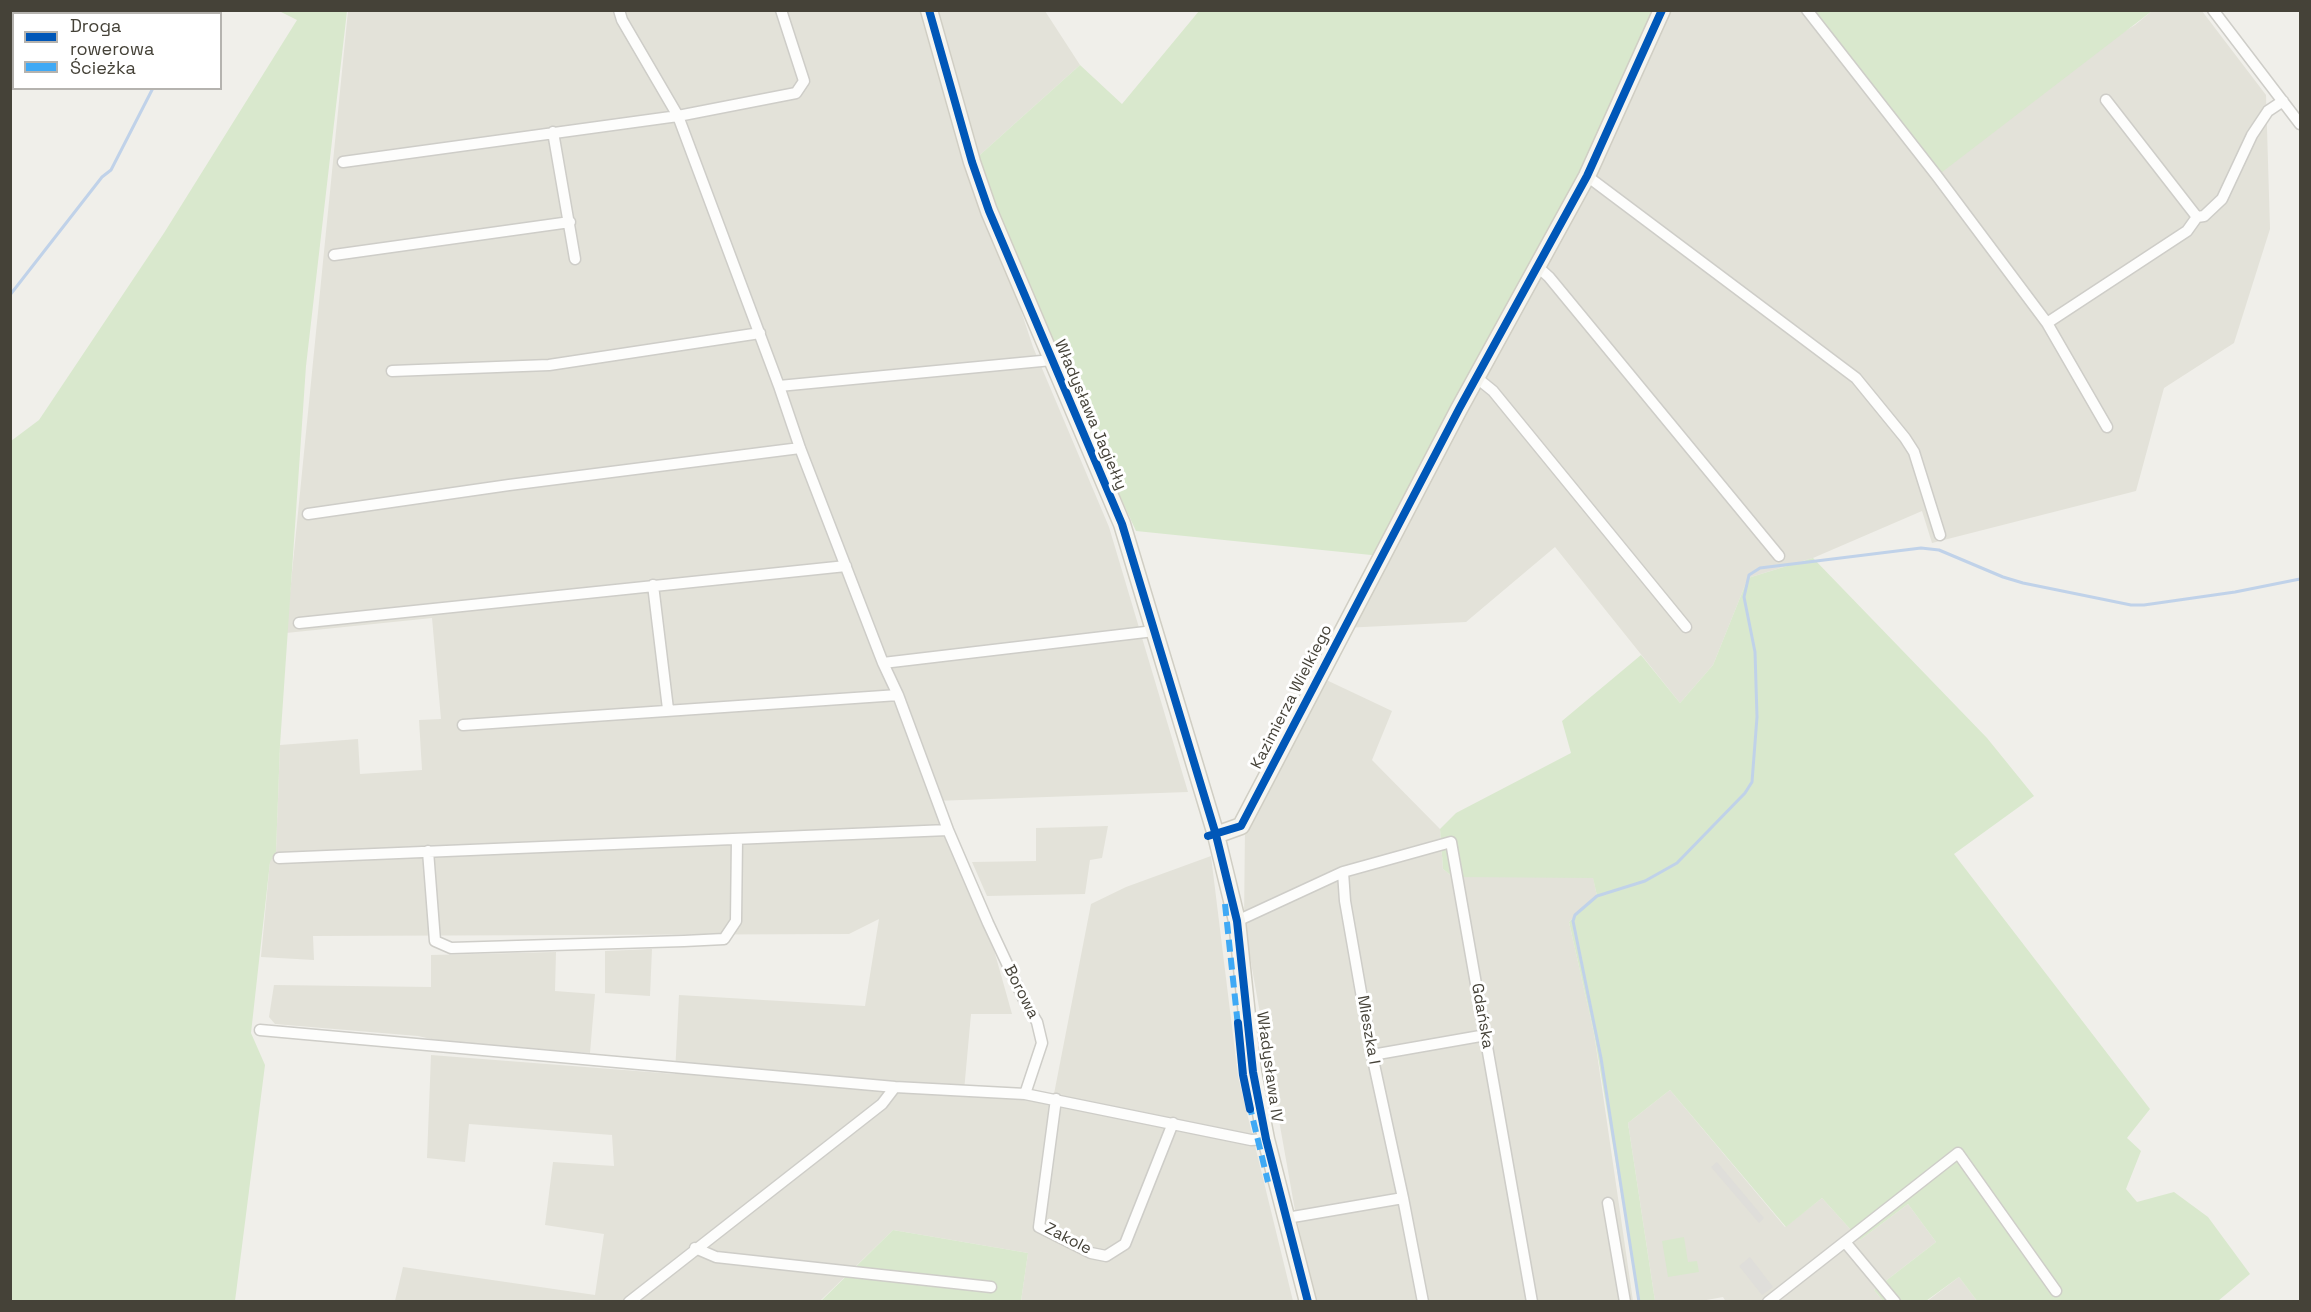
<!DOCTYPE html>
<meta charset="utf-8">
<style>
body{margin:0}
#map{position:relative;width:2311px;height:1312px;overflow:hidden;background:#f0efea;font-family:"Space Grotesk",sans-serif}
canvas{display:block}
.frame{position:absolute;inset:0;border:12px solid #454238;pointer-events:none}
.legend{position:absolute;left:12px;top:12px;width:210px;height:78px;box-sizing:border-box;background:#fff;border:2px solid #b5b3af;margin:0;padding:8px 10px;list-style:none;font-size:18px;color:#454238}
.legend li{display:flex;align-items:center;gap:12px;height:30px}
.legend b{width:30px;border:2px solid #b5b3af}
</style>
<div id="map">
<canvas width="2311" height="1312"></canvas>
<div class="frame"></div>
<ul class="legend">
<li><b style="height:8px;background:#0057b8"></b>Droga rowerowa</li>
<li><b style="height:8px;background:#3fa9f5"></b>Ścieżka</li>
</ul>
</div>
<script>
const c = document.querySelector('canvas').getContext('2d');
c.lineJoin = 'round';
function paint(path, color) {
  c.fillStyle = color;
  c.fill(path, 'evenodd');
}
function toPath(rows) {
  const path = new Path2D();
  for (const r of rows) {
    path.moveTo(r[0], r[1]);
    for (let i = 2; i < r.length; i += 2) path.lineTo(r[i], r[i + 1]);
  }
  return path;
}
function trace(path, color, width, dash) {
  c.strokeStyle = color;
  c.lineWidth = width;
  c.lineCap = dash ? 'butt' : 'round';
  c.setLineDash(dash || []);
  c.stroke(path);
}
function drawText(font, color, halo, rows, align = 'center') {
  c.font = font + ' "Space Grotesk",sans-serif';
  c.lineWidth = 6;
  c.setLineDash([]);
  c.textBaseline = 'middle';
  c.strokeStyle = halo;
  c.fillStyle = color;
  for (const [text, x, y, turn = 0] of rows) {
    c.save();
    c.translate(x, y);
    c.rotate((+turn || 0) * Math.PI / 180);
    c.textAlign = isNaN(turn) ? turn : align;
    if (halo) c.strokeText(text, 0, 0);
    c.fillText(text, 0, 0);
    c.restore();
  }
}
paint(toPath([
 [348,11,1045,11,1080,65,972,162,1033,347,1109,527,1188,792,934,801,979,907,994,950,1012,1014,971,1014,964,1091,1053,1099,1091,904,1126,887,1211,856,1238,1076,1293,1301,1021,1301,1028,1253,893,1230,820,1301,395,1301,403,1267,595,1295,604,1234,545,1225,553,1162,614,1166,612,1135,469,1124,465,1162,427,1158,431,1055,675,1074,679,995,865,1006,879,919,849,934,313,936,314,960,261,957,270,861,276,852,280,745,358,739,360,774,422,770,419,720,441,719,432,618,286,633],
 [1655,11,1811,11,2115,37,2135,25,2152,11,2202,11,2266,95,2270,229,2234,343,2164,388,2136,491,1932,543,1922,511,1813,558,1748,578,1713,665,1680,703,1555,547,1466,622,1343,628],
 [1320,677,1392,711,1372,760,1440,829,1443,869,1453,877,1593,877,1597,896,1569,922,1594,1033,1633,1301,1316,1301,1296,1216,1244,923,1245,827],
 [1108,826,1102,858,1090,860,1085,894,987,896,972,862,1036,861,1036,828],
 [652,949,650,996,605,993,605,951],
 [556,952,555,991,595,994,590,1053,440,1041,418,1036,275,1024,269,1017,274,985,431,987,431,955],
 [1670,1090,1785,1227,1822,1198,1860,1240,1908,1204,1936,1242,1874,1290,1883,1301,1726,1302,1723,1297,1701,1301,1655,1301,1628,1123],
 [1959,1277,1977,1301,1926,1302]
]), '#e3e2d9');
paint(toPath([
 [279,11,347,11,306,366,280,745,276,852,270,862,251,1033,265,1065,235,1301,11,1301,11,441,39,420,164,233,297,20],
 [1199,11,1655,11,1587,176,1381,556,1136,531,989,211,972,162,1080,65,1122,104],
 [1811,11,2152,11,1937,176],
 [1813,558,1987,738,2034,796,1954,854,2150,1109,2127,1138,2141,1151,2126,1189,2137,1202,2174,1192,2208,1217,2250,1274,2218,1301,1977,1301,1959,1277,1926,1301,1883,1301,1874,1290,1936,1242,1908,1204,1860,1240,1822,1198,1786,1227,1670,1090,1628,1123,1655,1301,1639,1301,1594,1033,1569,922,1597,896,1593,878,1453,877,1443,869,1440,829,1456,813,1571,753,1562,721,1641,655,1680,703,1713,665,1748,578],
 [893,1230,1028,1253,1021,1301,820,1302],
 [1684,1237,1688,1262,1697,1261,1699,1272,1668,1277,1662,1241]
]), '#d9e8cd');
paint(toPath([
 [1717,1162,1764,1218,1759,1223,1711,1167],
 [1750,1257,1773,1287,1762,1295,1739,1266]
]), '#dfdeda');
trace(toPath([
 [186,10,188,14],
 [10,295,102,177,111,170,153,88],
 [1639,1302,1601,1058,1573,921,1575,915,1597,896,1645,881,1677,863,1745,793,1752,782,1757,717,1755,652,1744,597,1749,575,1760,568,1921,548,1939,550,2003,577,2023,583,2131,605,2144,605,2235,592,2300,579]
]), '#c0d2e9', 3);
const street = toPath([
 [619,10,622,20,678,116,779,386,800,448,883,663,898,695,948,830,988,923,1025,1002,1037,1022,1042,1043,1025,1094],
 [1807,10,1937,176,2047,323,2107,427],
 [2213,10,2300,124],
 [553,132,575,259],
 [343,162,678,116,796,93,804,81,781,10],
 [1587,176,1856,378,1905,438,1914,452,1940,535],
 [2197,217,2204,216,2222,199,2252,135,2268,111,2283,101],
 [334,255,570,222],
 [1539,268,1549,277,1779,556],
 [2047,323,2187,231,2197,217,2106,100],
 [392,371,549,365,760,333],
 [1477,378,1493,391,1686,627],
 [779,386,1052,360],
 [308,514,509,485,800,448],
 [653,585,668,709],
 [299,623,846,566],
 [883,663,1154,631],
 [463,725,898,695],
 [428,851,435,941,451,948,684,941,724,939,736,921,737,839],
 [279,858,948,830],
 [1343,872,1451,842,1532,1302],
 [1237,921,1343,872,1345,901,1372,1055,1403,1198,1423,1302],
 [260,1030,895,1087,1025,1094,1251,1140,1266,1139],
 [1372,1055,1486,1035],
 [1056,1099,1039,1227,1091,1253,1106,1256,1125,1244,1173,1123],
 [1608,1203,1625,1302],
 [1287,1218,1403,1198],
 [1845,1242,1895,1302],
 [695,1248,716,1257,991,1287],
 [629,1302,882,1104,895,1087],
 [1768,1302,1958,1153,2056,1291]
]);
const secondary = toPath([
 [929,10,972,162,989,211,1122,524,1216,835,1237,921,1253,1072,1266,1139,1308,1302],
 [1216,835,1241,826,1459,409,1587,176,1662,10]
]);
trace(street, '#cecdc8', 13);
trace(secondary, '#d0cec4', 19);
trace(street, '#fdfdfc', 10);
trace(secondary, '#f6f5f0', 16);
trace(toPath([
 [1225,904,1238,1026],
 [1249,1103,1268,1182]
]), '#3fa9f5', 6, [12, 6]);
trace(toPath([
 [929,10,972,162,989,211,1122,524,1216,835,1237,921,1253,1072,1266,1139,1308,1302],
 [1208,836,1241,826,1459,409,1587,176,1662,10],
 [1238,1023,1243,1075,1250,1109]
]), '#0057b8', 8);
drawText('16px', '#454238', '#fff', [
 ["Władysława Jagiełły",1090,415,67],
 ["Kazimierza Wielkiego",1292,697,-63],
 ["Borowa",1021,992,63],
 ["Gdańska",1482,1016,80],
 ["Mieszka I",1368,1030,80],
 ["Władysława IV",1269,1067,82],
 ["Zakole",1068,1239,27]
]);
</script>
